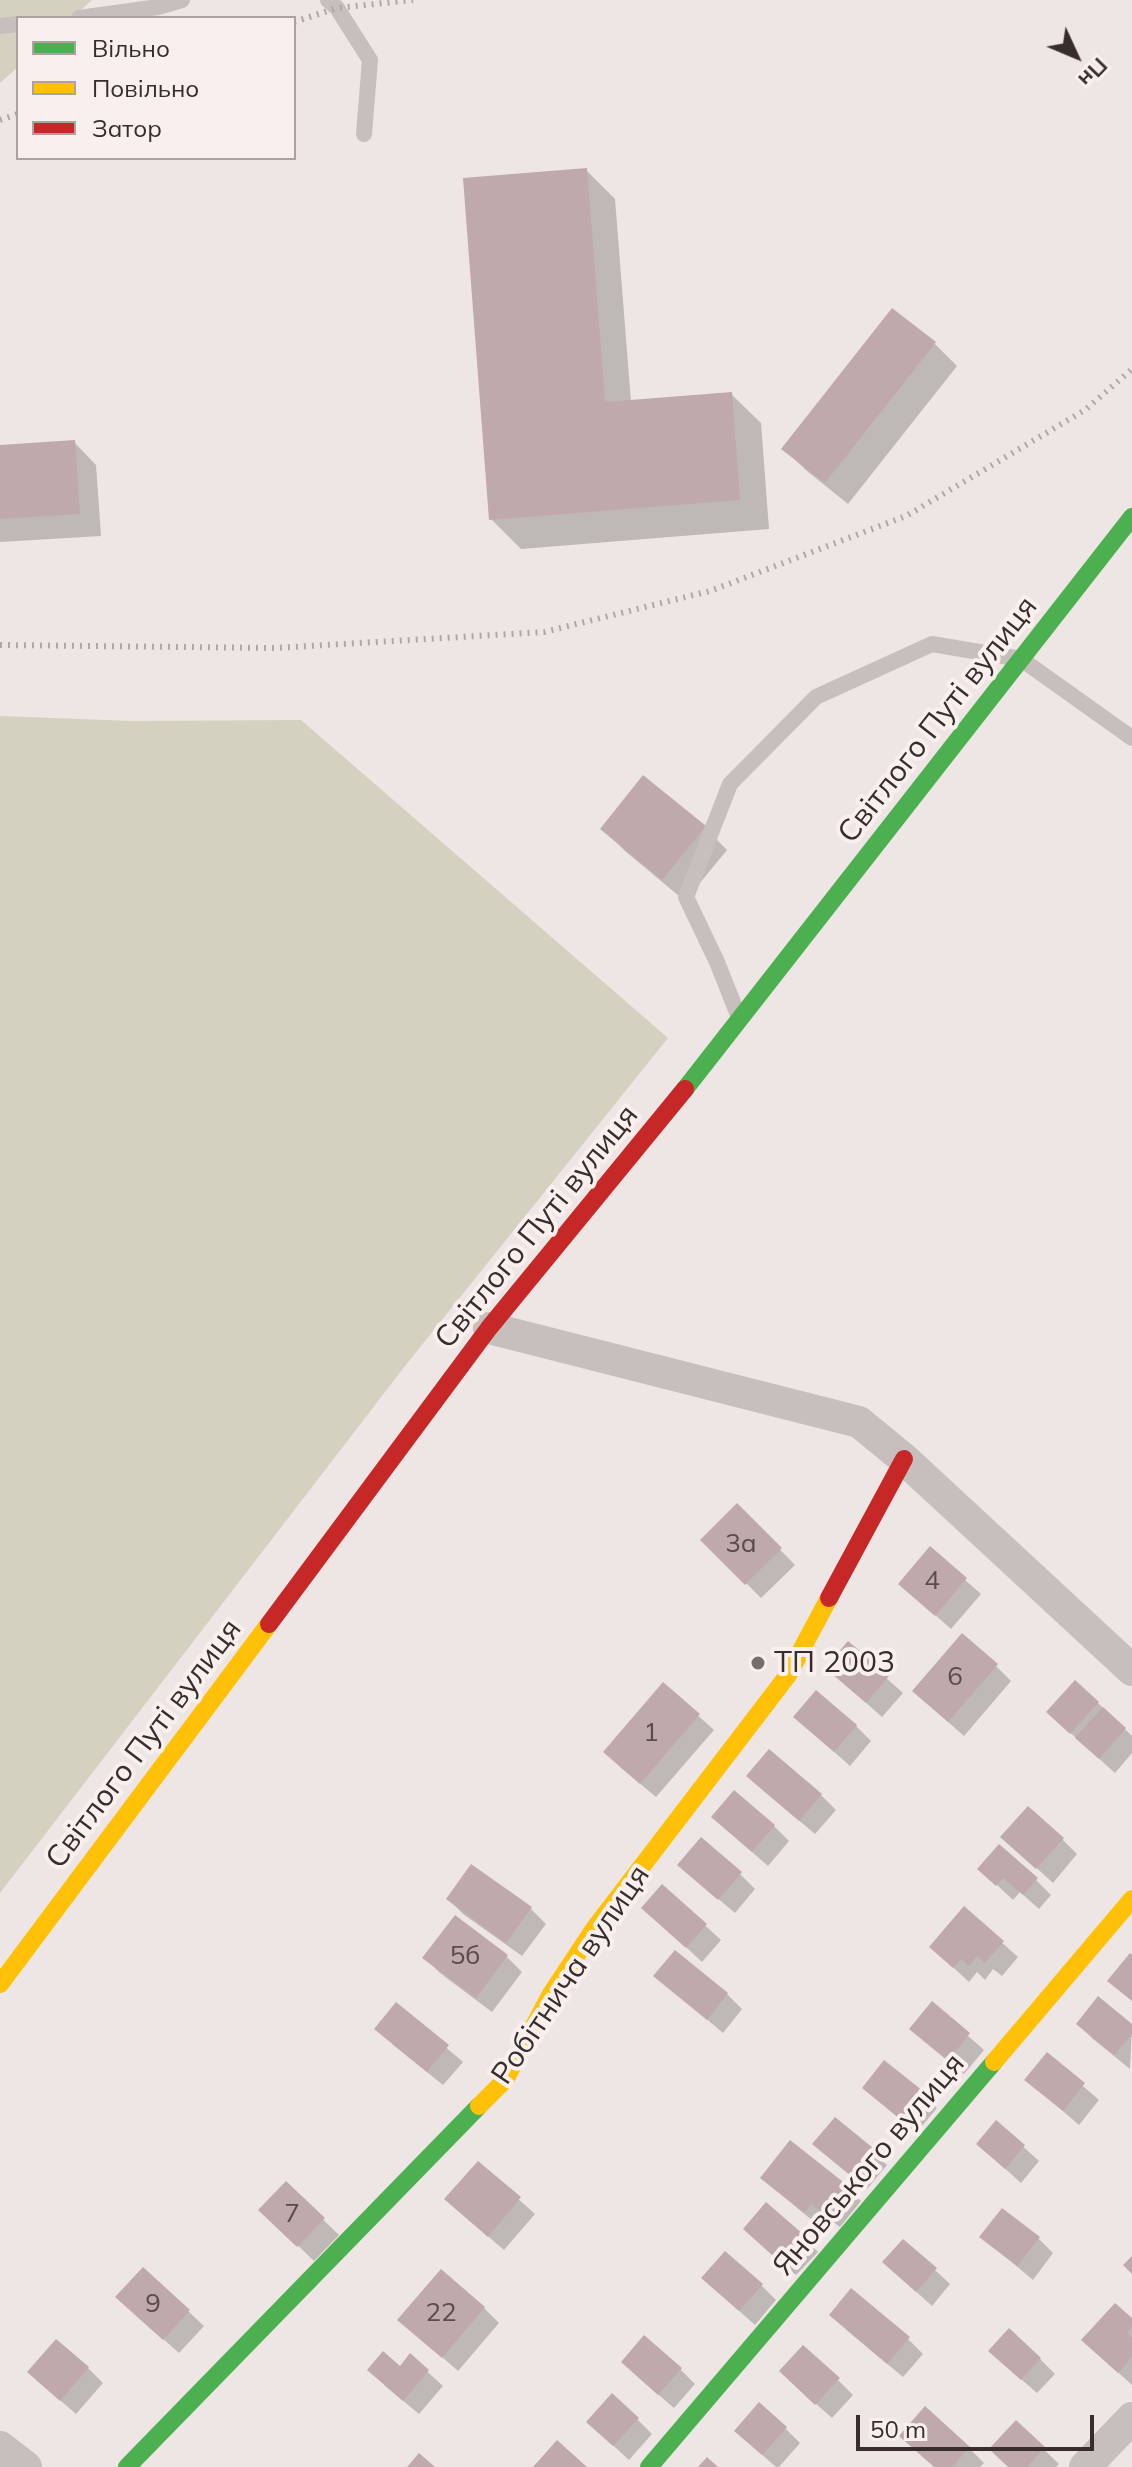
<!DOCTYPE html>
<meta charset="utf-8">
<style>
body{margin:0}
#map{position:relative;width:1132px;height:2467px;overflow:hidden;background:#eee6e4;font-family:Mulish,sans-serif}
canvas{display:block}
.legend{position:absolute;left:16px;top:16px;width:280px;height:144px;box-sizing:border-box;background:#f9f0ed;border:2px solid #aca2a0;margin:0;padding:10px 14px;list-style:none;font-size:24px;color:#382c2c}
.legend li{display:flex;align-items:center;gap:16px;height:40px}
.legend b{width:40px;border:2px solid #aca2a0}
.north{position:absolute;left:1036px;top:16px;width:80px;height:80px;-webkit-text-stroke:6px #f9f0ed;paint-order:stroke;rotate:134deg;font-size:22px;font-weight:700;line-height:32px;text-align:center;color:#382c2c}
.north::after{content:'';display:block;margin:auto;width:28px;height:36px;background:#382c2c;clip-path:polygon(50% 0,100% 100%,50% 72%,0 100%)}
.scale{position:absolute;left:856px;top:2415px;width:238px;height:36px;box-sizing:border-box;border:4px solid #382c2c;border-top:0;padding-left:10px;font-size:24px;line-height:28px;white-space:nowrap;color:#382c2c;-webkit-text-stroke:6px #f9f0ed;paint-order:stroke}
</style>
<div id="map">
<canvas width="1132" height="2467"></canvas>
<ul class="legend">
<li><b style="height:10px;background:#4caf50"></b>Вільно</li>
<li><b style="height:10px;background:#ffc107"></b>Повільно</li>
<li><b style="height:10px;background:#c62828"></b>Затор</li>
</ul>
<div class="north">Пн</div>
<div class="scale">50 m</div>
</div>
<script>
const c = document.querySelector('canvas').getContext('2d');
c.lineJoin = 'round';
function paint(path, color) {
  c.fillStyle = color;
  c.fill(path, 'evenodd');
}
function toPath(rows) {
  const path = new Path2D();
  for (const r of rows) {
    path.moveTo(r[0], r[1]);
    for (let i = 2; i < r.length; i += 2) path.lineTo(r[i], r[i + 1]);
  }
  return path;
}
function trace(path, color, width, dash) {
  c.strokeStyle = color;
  c.lineWidth = width;
  c.lineCap = dash ? 'butt' : 'round';
  c.setLineDash(dash || []);
  c.stroke(path);
}
function drawText(font, color, halo, rows, align = 'center') {
  c.font = font + ' Mulish,sans-serif';
  c.lineWidth = 8;
  c.setLineDash([]);
  c.textBaseline = 'middle';
  c.strokeStyle = halo;
  c.fillStyle = color;
  for (const [text, x, y, turn = 0] of rows) {
    c.save();
    c.translate(x, y);
    c.rotate((+turn || 0) * Math.PI / 180);
    c.textAlign = isNaN(turn) ? turn : align;
    if (halo) c.strokeText(text, 0, 0);
    c.fillText(text, 0, 0);
    c.restore();
  }
}
paint(toPath([
 [0,0,92,0,72,18,18,18,18,67,0,83],
 [0,716,132,721,301,720,668,1038,405,1366,0,1893]
]), '#d4d1c0');
paint(toPath([
 [586,170,615,199,631,402,731,394,761,423,769,529,521,549,491,519],
 [935,344,957,366,848,504,807,471,784,449],
 [74,442,96,465,101,536,0,542,0,447],
 [602,828,705,828,727,850,685,901,625,851],
 [737,1506,795,1565,761,1598,703,1540],
 [930,1549,981,1594,951,1629,900,1584],
 [848,1644,903,1693,882,1717,827,1668],
 [996,1666,1011,1681,964,1736,930,1706],
 [663,1684,714,1730,656,1797,620,1767],
 [1098,1703,1132,1736,1132,1753,1115,1773,1064,1727],
 [795,1717,856,1726,871,1741,850,1766],
 [763,1790,821,1795,836,1810,815,1834],
 [774,1826,789,1841,768,1866,728,1831],
 [1062,1839,1077,1854,1053,1883,1018,1851],
 [980,1869,1036,1880,1051,1895,1039,1909,1020,1892,1013,1900],
 [740,1874,755,1889,735,1913,695,1879],
 [662,1886,721,1940,702,1962,659,1922],
 [448,1899,531,1909,546,1924,522,1956,463,1914],
 [964,1909,1018,1957,1002,1976,993,1969,985,1980,977,1972,969,1982,931,1947],
 [455,1918,507,1957,522,1972,492,2012,440,1973,425,1958],
 [656,1976,727,1994,742,2009,723,2033],
 [932,2004,984,2050,964,2074,912,2029],
 [396,2005,463,2062,443,2085,392,2044],
 [1078,2024,1132,2026,1130,2069,1093,2039],
 [1047,2055,1099,2100,1079,2125,1027,2080],
 [885,2063,937,2108,916,2133,864,2088],
 [835,2119,887,2165,867,2189,815,2144],
 [996,2122,1039,2161,1021,2183,978,2144],
 [790,2143,861,2201,840,2227,827,2217,820,2227,762,2178],
 [478,2163,535,2214,504,2250,462,2214],
 [286,2184,339,2235,314,2261,261,2210],
 [803,2237,818,2252,796,2275,760,2244],
 [982,2237,1038,2238,1053,2253,1033,2280],
 [935,2270,950,2284,932,2306,900,2277],
 [761,2285,776,2300,755,2325,719,2293],
 [484,2308,499,2323,458,2371,400,2320],
 [133,2312,189,2312,204,2326,179,2353],
 [1132,2321,1132,2385,1099,2355],
 [847,2330,908,2339,923,2354,903,2377],
 [410,2356,443,2386,419,2414,384,2385],
 [1040,2359,1055,2374,1037,2393,1006,2366],
 [88,2368,103,2383,76,2414,45,2387],
 [680,2369,695,2384,674,2408,638,2377],
 [838,2380,853,2395,832,2418,796,2386],
 [637,2419,652,2434,629,2460,603,2436],
 [1016,2423,1059,2464,1056,2467,1010,2467],
 [785,2428,800,2443,779,2467,776,2467,752,2446],
 [969,2448,984,2463,980,2467,935,2467]
]), '#0003');
paint(toPath([
 [587,168,605,402,732,392,740,500,489,520,463,178],
 [892,308,936,342,825,483,781,449],
 [75,440,80,514,0,519,0,445],
 [643,775,706,826,662,880,600,829],
 [737,1503,782,1548,745,1585,700,1540],
 [930,1546,967,1578,935,1616,898,1584],
 [962,1633,998,1664,948,1722,912,1691],
 [848,1641,889,1676,866,1703,825,1668],
 [1075,1680,1099,1702,1070,1734,1046,1712],
 [663,1682,700,1714,640,1784,603,1752],
 [816,1690,857,1725,834,1752,793,1717],
 [1103,1707,1126,1728,1099,1759,1075,1738],
 [769,1749,822,1794,799,1821,746,1776],
 [734,1790,775,1825,752,1852,711,1817],
 [1028,1806,1064,1838,1036,1869,1000,1837],
 [701,1837,742,1872,718,1900,677,1865],
 [999,1844,1038,1878,1023,1895,1003,1878,996,1886,977,1869],
 [471,1864,532,1907,506,1943,446,1899],
 [662,1884,707,1924,686,1948,641,1908],
 [964,1906,1004,1941,985,1963,977,1956,969,1966,961,1959,953,1968,929,1947],
 [455,1915,508,1955,476,1998,422,1958],
 [675,1950,728,1993,707,2020,653,1976],
 [1130,1953,1132,1955,1132,2001,1107,1981],
 [1098,1996,1132,2024,1132,2034,1114,2055,1076,2024],
 [932,2001,970,2033,948,2061,909,2029],
 [396,2002,449,2045,427,2072,374,2029],
 [1047,2052,1085,2083,1063,2111,1024,2080],
 [884,2060,923,2091,900,2119,862,2088],
 [835,2117,873,2148,851,2176,812,2144],
 [996,2120,1025,2145,1005,2169,976,2144],
 [790,2140,847,2185,824,2214,811,2204,804,2213,760,2178],
 [478,2161,521,2197,488,2237,444,2199],
 [286,2181,325,2218,297,2247,258,2210],
 [766,2202,804,2235,780,2262,743,2229],
 [1002,2208,1040,2237,1017,2266,979,2237],
 [903,2239,937,2268,916,2292,882,2262],
 [725,2251,763,2284,739,2311,701,2278],
 [1132,2256,1132,2274,1123,2265],
 [143,2267,190,2310,163,2340,115,2297],
 [441,2269,485,2307,442,2358,397,2320],
 [851,2288,910,2337,887,2364,829,2315],
 [1115,2303,1132,2318,1132,2327,1127,2333,1132,2338,1132,2357,1118,2373,1081,2340],
 [1009,2328,1041,2358,1021,2380,988,2351],
 [644,2335,682,2368,658,2395,621,2362],
 [56,2339,89,2367,60,2401,27,2372],
 [803,2345,840,2378,815,2405,779,2371],
 [383,2351,400,2366,410,2353,429,2370,403,2401,367,2370],
 [612,2393,639,2418,613,2446,586,2422],
 [759,2402,787,2427,762,2455,734,2431],
 [925,2406,970,2447,952,2467,934,2467,899,2436],
 [1016,2420,1045,2447,1027,2467,1008,2467,989,2449],
 [557,2440,587,2467,533,2467],
 [419,2453,435,2467,407,2467],
 [707,2457,718,2467,698,2467]
]), '#bfa9aa');
trace(toPath([
 [328,0,337,8,370,60,364,134],
 [79,18,158,7,182,0],
 [0,26,18,24],
 [738,1015,717,962,686,897,730,784,816,697,932,644,1021,659,1132,738]
]), '#c7bfbd', 16);
trace(toPath([
 [489,1328,859,1422,904,1459,1132,1670],
 [0,2447,26,2467],
 [1085,2467,1132,2418]
]), '#c7bfbd', 32);
trace(toPath([
 [685,1089,1132,517],
 [127,2467,479,2106],
 [649,2467,994,2062]
]), '#4caf50', 18);
trace(toPath([
 [0,1984,269,1624],
 [994,2062,1132,1899],
 [479,2106,505,2080,551,1994,594,1929,788,1675,829,1598]
]), '#ffc107', 18);
trace(toPath([
 [829,1598,904,1459],
 [269,1624,489,1328,685,1089]
]), '#c62828', 18);
trace(toPath([
 [294,22,337,8,413,0],
 [0,120,18,114],
 [0,645,275,648,544,632,710,591,906,516,1085,410,1132,369]
]), '#afa8a8', 6, [2, 6]);
for (const [x, y, r, color] of [
 [758,1663,8,"#786d6c"]
]) {
  const dot = new Path2D();
  dot.arc(x, y, r, 0, 2 * Math.PI);
  c.fillStyle = color;
  c.fill(dot);
  trace(dot, '#f9f0ed', 3);
}
drawText('26px', '#5a4b4c', null, [
 ["3а",741,1544],
 ["4",932,1581],
 ["6",955,1677],
 ["1",651,1733],
 ["5б",465,1956],
 ["7",292,2214],
 ["9",153,2304],
 ["22",441,2313]
]);
drawText('30px', '#382c2c', '#f9f0ed', [
 ["Світлого Путі вулиця",938,720,-52],
 ["Світлого Путі вулиця",537,1227,-51],
 ["Світлого Путі вулиця",144,1744,-53],
 ["Робітнича вулиця",571,1975,-56],
 ["Яновського вулиця",869,2165,-50]
]);
drawText('30px', '#382c2c', '#f9f0ed', [
 ["ТП 2003",774,1663]
], 'left');
</script>
